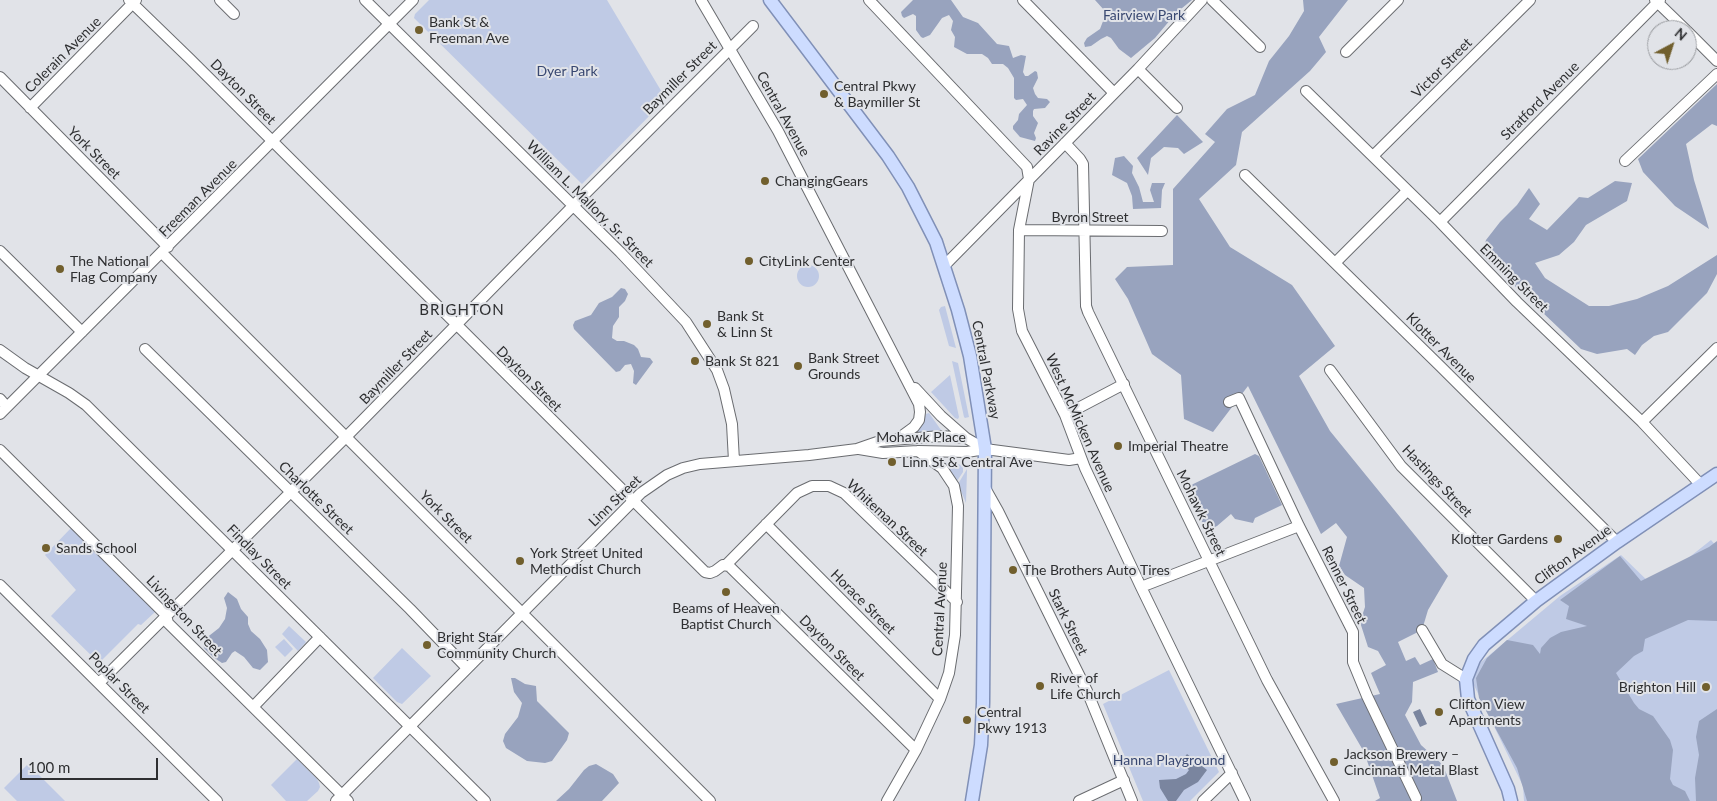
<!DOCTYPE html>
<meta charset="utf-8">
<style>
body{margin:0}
#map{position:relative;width:1717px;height:801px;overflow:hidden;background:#e1e3e8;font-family:Lato,sans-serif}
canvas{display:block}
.north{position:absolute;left:1647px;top:20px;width:50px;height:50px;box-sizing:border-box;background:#e1e3e8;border:1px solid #999b9f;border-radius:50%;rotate:40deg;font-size:14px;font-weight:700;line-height:20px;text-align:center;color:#2e2f31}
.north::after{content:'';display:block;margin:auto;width:18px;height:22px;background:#715f2d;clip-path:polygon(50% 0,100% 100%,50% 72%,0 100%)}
.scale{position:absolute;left:20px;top:758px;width:138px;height:22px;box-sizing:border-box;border:2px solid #2e2f31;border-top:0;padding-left:6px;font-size:15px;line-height:18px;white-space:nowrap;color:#2e2f31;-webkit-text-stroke:4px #e1e3e8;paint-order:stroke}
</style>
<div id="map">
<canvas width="1717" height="801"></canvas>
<div class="north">N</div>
<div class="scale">100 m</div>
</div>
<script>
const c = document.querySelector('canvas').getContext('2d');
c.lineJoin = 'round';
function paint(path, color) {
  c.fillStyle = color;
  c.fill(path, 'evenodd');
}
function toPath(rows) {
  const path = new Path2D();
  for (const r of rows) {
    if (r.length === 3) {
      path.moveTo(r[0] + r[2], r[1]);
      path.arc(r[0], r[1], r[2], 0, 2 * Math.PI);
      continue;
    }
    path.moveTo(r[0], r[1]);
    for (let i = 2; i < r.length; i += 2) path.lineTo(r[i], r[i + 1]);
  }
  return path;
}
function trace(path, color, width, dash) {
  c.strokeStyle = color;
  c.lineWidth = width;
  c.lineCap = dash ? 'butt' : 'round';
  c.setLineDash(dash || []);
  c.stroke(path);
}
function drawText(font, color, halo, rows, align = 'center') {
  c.font = font + ' Lato,sans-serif';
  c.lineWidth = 4;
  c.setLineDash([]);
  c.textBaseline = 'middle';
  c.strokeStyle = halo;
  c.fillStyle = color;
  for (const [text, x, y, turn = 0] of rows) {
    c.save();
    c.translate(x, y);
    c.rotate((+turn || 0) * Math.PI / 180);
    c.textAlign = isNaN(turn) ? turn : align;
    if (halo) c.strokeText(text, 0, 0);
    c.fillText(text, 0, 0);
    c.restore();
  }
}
paint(toPath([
 [429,0,607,0,666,99,582,184,414,18,415,14],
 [808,276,11],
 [945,306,956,348,949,346,939,310,941,307],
 [952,361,958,363,969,417,965,418,964,417],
 [950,375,959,417,958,419,955,418,931,392],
 [929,413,941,430,915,433,920,428,926,414],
 [940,462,963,465,963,472,957,481],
 [967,469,967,471,966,503,958,484],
 [71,528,155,612,141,625,138,624,99,663,51,616,76,590,45,555],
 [1711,540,1717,547,1717,801,1524,801,1523,786,1468,673,1560,596,1621,555,1653,586],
 [289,626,306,642,298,651,282,634],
 [284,639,293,649,285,657,275,647],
 [402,648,431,676,402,704,397,702,373,678],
 [1169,670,1219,772,1190,801,1143,801,1103,704],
 [297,759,317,779,319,783,320,787,318,791,307,801,286,801,271,785],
 [28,764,65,801,17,801,4,788]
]), '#bfcae5');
paint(toPath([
 [913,0,951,0,963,17,978,23,997,44,1009,46,1013,58,1021,55,1026,56,1023,72,1025,76,1028,76,1035,71,1037,72,1038,78,1033,88,1035,94,1038,98,1047,99,1050,102,1045,108,1034,109,1033,111,1033,116,1038,123,1034,133,1036,138,1035,141,1020,137,1013,129,1013,126,1018,120,1019,114,1027,105,1023,99,1016,100,1014,98,1014,78,1008,68,1003,64,992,64,988,58,982,54,967,54,954,47,955,37,951,30,953,21,949,15,942,18,930,35,923,38,921,37,916,30,916,16,913,14,904,18,902,16,901,12],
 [1095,0,1192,0,1176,13,1155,38,1131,58,1119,49,1111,38,1107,36,1101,39,1091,46,1085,47,1084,43,1087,38,1100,29,1105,16,1104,10],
 [1303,0,1348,0,1319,37,1326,52,1310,71,1242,132,1236,165,1199,199,1230,247,1292,285,1335,346,1299,376,1330,431,1448,576,1428,610,1422,630,1398,642,1406,661,1415,657,1420,665,1433,659,1438,672,1413,682,1412,702,1405,715,1421,745,1443,765,1457,801,1375,801,1380,798,1364,752,1336,704,1380,694,1371,673,1386,665,1378,651,1368,647,1360,622,1365,607,1364,588,1345,575,1339,566,1347,537,1336,523,1321,534,1248,386,1213,432,1184,419,1181,375,1152,354,1128,299,1115,279,1127,267,1173,265,1173,189,1215,142,1205,134,1227,109,1255,95,1269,61,1289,36,1304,11],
 [1717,84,1717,126,1712,124,1686,144,1694,180,1709,229,1675,206,1643,172,1638,159],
 [1177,115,1203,142,1184,154,1178,148,1164,147,1151,158,1148,175,1137,158],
 [1124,156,1133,166,1132,173,1139,187,1143,202,1154,202,1150,190,1152,183,1165,183,1162,190,1161,208,1133,209,1132,196,1127,183,1112,175,1115,158],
 [1615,181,1632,183,1627,201,1586,225,1574,242,1559,255,1535,263,1545,278,1589,306,1609,306,1637,299,1668,286,1717,255,1717,274,1707,293,1668,332,1654,336,1642,345,1635,355,1627,349,1597,354,1581,349,1482,255,1486,240,1500,222,1517,205,1529,188,1540,204,1529,219,1547,230,1579,197,1588,198],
 [621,288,625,289,628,294,625,301,619,307,619,317,613,326,612,338,617,341,624,341,634,345,638,349,641,357,650,358,653,362,636,385,633,383,634,371,631,364,625,365,620,371,616,372,574,329,573,325,575,321,591,315,599,303,612,297],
 [1255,454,1259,456,1282,505,1255,518,1253,523,1235,519,1231,514,1217,526,1206,531,1185,488],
 [1717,541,1717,621,1688,620,1645,639,1643,651,1634,656,1616,673,1634,703,1639,709,1653,716,1670,740,1673,750,1670,779,1673,785,1685,791,1690,801,1527,801,1517,768,1479,698,1476,678,1487,658,1507,640,1533,645,1540,654,1541,648,1550,638,1561,632,1587,626,1566,619,1569,606,1560,600,1620,556,1641,581,1709,547],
 [228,592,237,599,241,609,248,617,248,624,251,631,260,639,267,650,268,662,260,670,253,668,244,657,235,651,232,653,226,662,222,663,213,657,204,648,203,643,205,639,219,628,225,619,227,608,224,598],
 [511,678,515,678,525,684,536,686,537,701,569,733,567,740,552,761,545,763,527,761,506,748,503,741,505,734,518,717,522,703,514,692],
 [1717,709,1717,801,1696,801,1695,778,1699,755,1696,737,1699,721],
 [596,764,613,774,619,783,602,801,556,801,569,789,584,770,589,766]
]), '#98a3be');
paint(toPath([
 [1420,709,1427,724,1420,727,1413,712],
 [1187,754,1207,770,1198,782,1184,790,1176,801,1168,801,1160,788,1159,780,1176,779,1186,774,1189,770,1180,763]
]), '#7a859f');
const minor = toPath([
 [129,0,190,59,705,572,710,573,715,571,723,565,729,566,916,750],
 [220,0,234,14],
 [365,0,620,252,686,322,717,370,724,389,732,424,734,461],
 [701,0,778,131,919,404,920,412,919,420,914,427,899,438],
 [869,0,1027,167,1029,179,1019,230,1018,309,1022,331,1065,415,1085,468,1141,587,1245,801],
 [1023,0,1114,93],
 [1212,0,1260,47],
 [1655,0,1686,30],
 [1687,31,1717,61],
 [1346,52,1398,0],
 [1138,69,1177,108],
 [0,77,168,247],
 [1306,91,1440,222,1517,302,1642,422,1701,485],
 [30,108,136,0],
 [1065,143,1080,159,1083,164,1086,306,1088,312,1267,680,1334,801],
 [1373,156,1530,0],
 [1625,161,1717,74],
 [1245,175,1440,366,1617,542],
 [1440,222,1660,0],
 [1019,230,1162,231],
 [0,251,82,332],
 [162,253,710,801],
 [1335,263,1407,191],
 [945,265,1138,69,1202,0],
 [145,349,410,609,467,668],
 [0,350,25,368,69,393,86,405,485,801],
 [1330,370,1401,466,1536,601],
 [915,388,941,416,966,438],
 [0,399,7,407],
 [1229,402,1239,398,1299,526,1353,632,1353,662,1367,696,1416,798],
 [0,414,413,0],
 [1065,415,1124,384],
 [1642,422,1717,348],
 [859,449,883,453,918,451,967,452,985,449,1069,460,1081,458],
 [0,450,166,615,168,623,348,801],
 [985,488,998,511,1087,691,1132,801],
 [766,524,940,699],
 [726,565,797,493,812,486,829,486,844,493,957,602],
 [0,585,217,801],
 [1141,587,1299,526],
 [1422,630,1442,664,1466,679],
 [99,683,346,437,573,206,753,26],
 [253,707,320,637],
 [336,801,641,493,667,475,683,468,700,464,809,455,857,449,880,441,941,436,966,438,985,449],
 [887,801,916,750,940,699,949,673,955,635,958,506,954,486,942,468,918,451],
 [1079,801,1124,780],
 [1203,801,1232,773]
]);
const major = toPath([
 [770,0,888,156,908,187,936,242,958,310,970,356,985,449,983,703,981,745,972,801],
 [1511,801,1508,789,1468,699,1466,679,1474,659,1484,645,1536,601,1617,542,1717,474]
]);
trace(minor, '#6a6c70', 12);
trace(major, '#8090b7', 15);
trace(minor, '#fff', 10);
trace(major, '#cddcff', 12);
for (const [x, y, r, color] of [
 [419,30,5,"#715f2d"],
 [824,94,5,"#715f2d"],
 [765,181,5,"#715f2d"],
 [749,261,5,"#715f2d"],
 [60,269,5,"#715f2d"],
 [707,324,5,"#715f2d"],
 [695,361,5,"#715f2d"],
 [798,366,5,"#715f2d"],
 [1118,446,5,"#715f2d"],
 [892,462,5,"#715f2d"],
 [1558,539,5,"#715f2d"],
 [46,548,5,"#715f2d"],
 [520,561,5,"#715f2d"],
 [1013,570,5,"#715f2d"],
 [726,592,5,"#715f2d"],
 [427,645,5,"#715f2d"],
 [1040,686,5,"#715f2d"],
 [1706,687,5,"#715f2d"],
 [1439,712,5,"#715f2d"],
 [967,720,5,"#715f2d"],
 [1334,762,5,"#715f2d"]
]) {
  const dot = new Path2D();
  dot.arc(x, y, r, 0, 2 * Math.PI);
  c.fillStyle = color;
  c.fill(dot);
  trace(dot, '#e1e3e8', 2);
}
drawText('14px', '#394871', '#e1e3e8', [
 ["Fairview Park",1144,15],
 ["Dyer Park",567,71],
 ["Hanna Playground",1169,760]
]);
drawText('14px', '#2e2f31', '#e1e3e8', [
 ["Bank St &",429,22],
 ["Freeman Ave",429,38],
 ["Central Pkwy",834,86],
 ["& Baymiller St",834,102],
 ["ChangingGears",775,181],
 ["The National",70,261],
 ["Flag Company",70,277],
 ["CityLink Center",759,261],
 ["Bank St",717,316],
 ["& Linn St",717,332],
 ["Bank Street",808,358],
 ["Grounds",808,374],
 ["Bank St 821",705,361],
 ["Imperial Theatre",1128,446],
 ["Linn St & Central Ave",902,462],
 ["Klotter Gardens",1548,539,"right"],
 ["Sands School",56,548],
 ["York Street United",530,553],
 ["Methodist Church",530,569],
 ["The Brothers Auto Tires",1023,570],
 ["Beams of Heaven",726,608,"center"],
 ["Baptist Church",726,624,"center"],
 ["Bright Star",437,637],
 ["Community Church",437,653],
 ["River of",1050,678],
 ["Life Church",1050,694],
 ["Brighton Hill",1696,687,"right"],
 ["Clifton View",1449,704],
 ["Apartments",1449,720],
 ["Central",977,712],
 ["Pkwy 1913",977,728],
 ["Jackson Brewery –",1344,754],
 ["Cincinnati Metal Blast",1344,770]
], 'left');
drawText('14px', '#2e2f31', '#e1e3e8', [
 ["Colerain Avenue",63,55,-45],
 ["Victor Street",1442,68,-45],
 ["Baymiller Street",680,78,-45],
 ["Dayton Street",243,92,45],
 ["Stratford Avenue",1540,101,-45],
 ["Central Avenue",783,114,61],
 ["Ravine Street",1065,124,-46],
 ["York Street",94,153,45],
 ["Freeman Avenue",198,198,-45],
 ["William L. Mallory, Sr. Street",590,204,45],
 ["Byron Street",1090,217],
 ["Emming Street",1514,278,45],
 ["Klotter Avenue",1441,348,45],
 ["Baymiller Street",396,367,-46],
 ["Central Parkway",986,370,79],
 ["Dayton Street",529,379,45],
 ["West McMicken Avenue",1080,423,66],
 ["Mohawk Place",921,437],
 ["Hastings Street",1437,481,46],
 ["Charlotte Street",316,498,44],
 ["Linn Street",615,501,-44],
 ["Mohawk Street",1201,513,64],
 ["York Street",446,517,45],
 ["Whiteman Street",887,518,43],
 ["Clifton Avenue",1573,555,-36],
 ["Findlay Street",259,557,45],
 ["Renner Street",1344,585,64],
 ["Horace Street",863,602,45],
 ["Central Avenue",940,609,-87],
 ["Livingston Street",184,616,47],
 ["Stark Street",1068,622,64],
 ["Dayton Street",832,648,45],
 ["Poplar Street",119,683,45]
]);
c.letterSpacing = '1px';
drawText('15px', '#2e2f31', '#e1e3e8', [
 ["BRIGHTON",462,310]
]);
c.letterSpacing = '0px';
</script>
